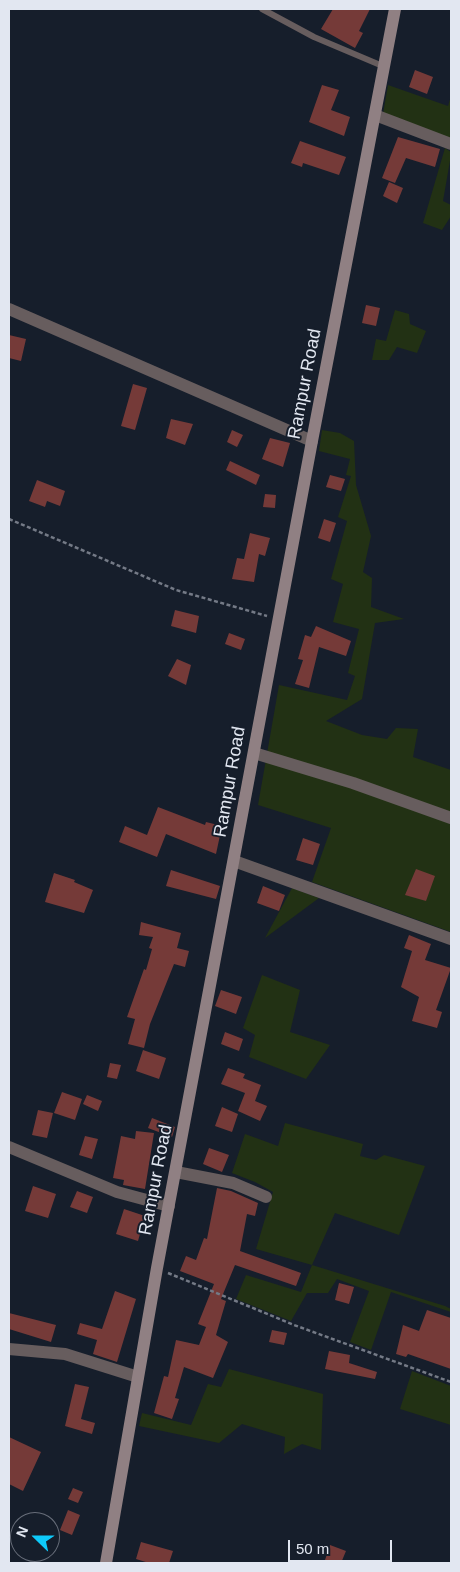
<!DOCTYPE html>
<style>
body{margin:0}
#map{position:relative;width:460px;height:1572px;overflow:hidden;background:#161e2b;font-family:Helvetica,sans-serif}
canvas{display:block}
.frame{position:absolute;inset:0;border:10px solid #e2e7f1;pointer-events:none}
.north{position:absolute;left:10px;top:1512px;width:50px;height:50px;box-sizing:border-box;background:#161e2b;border:1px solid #686e7a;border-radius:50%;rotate:292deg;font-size:14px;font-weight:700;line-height:20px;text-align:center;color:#e2e7f1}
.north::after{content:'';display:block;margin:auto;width:18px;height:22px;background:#0ecafa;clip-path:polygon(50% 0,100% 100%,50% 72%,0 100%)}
.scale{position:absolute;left:288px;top:1540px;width:104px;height:22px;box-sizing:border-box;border:2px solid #e2e7f1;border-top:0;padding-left:6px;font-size:15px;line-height:18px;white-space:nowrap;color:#e2e7f1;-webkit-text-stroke:4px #161e2b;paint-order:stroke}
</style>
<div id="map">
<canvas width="460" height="1572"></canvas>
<div class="frame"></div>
<div class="north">N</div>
<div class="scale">50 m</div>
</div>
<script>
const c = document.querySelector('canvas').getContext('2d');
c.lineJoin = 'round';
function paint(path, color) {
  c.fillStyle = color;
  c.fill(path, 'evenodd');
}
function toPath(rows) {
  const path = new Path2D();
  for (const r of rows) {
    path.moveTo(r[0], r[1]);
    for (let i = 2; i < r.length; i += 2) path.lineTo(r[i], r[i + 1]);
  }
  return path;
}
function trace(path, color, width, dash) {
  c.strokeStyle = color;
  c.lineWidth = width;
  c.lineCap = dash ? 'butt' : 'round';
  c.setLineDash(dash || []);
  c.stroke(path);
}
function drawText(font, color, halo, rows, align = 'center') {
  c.font = font + ' Helvetica,sans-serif';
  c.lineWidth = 4;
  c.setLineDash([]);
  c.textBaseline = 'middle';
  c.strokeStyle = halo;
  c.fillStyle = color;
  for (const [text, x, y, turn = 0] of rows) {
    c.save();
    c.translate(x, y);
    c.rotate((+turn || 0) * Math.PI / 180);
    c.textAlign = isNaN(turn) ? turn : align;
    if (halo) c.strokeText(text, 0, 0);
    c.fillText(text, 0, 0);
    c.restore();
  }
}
paint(toPath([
 [388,85,448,106,451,96,451,140,383,114],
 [445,148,451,152,451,155,443,201,451,205,451,216,442,230,423,223],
 [395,310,409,314,410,324,426,331,417,353,397,347,389,360,372,360,376,339,386,341],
 [322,430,340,433,354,441,356,485,371,536,363,572,372,578,371,607,404,619,375,623,362,699,326,721,362,735,387,739,396,728,418,729,413,757,451,770,451,932,312,882,331,828,258,805,279,685,347,700,355,676,348,673,359,629,333,622,343,584,331,579,347,521,338,517,351,476,346,475,350,459,319,451],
 [292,888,319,898,265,938],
 [262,975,300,990,290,1032,330,1045,306,1079,249,1057,255,1035,243,1028],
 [285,1123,363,1144,360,1156,376,1160,384,1155,425,1166,399,1235,335,1213,312,1265,445,1306,451,1309,451,1312,391,1292,371,1350,350,1342,369,1291,337,1279,328,1293,307,1293,291,1321,236,1299,246,1275,301,1292,312,1265,256,1249,273,1192,255,1182,232,1173,245,1134,278,1146],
 [229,1369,323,1394,321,1450,302,1444,284,1454,285,1437,242,1424,219,1443,139,1426,142,1413,191,1425,208,1384,221,1387],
 [412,1371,451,1386,451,1425,400,1409]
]), '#223114');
paint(toPath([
 [333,9,370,9,359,31,363,33,355,48,321,29],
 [415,70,433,77,427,94,409,87],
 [322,85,339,90,331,110,350,117,344,136,309,122],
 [398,137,440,149,435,167,406,158,395,183,382,178],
 [300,141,346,157,339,175,303,163,302,167,291,163],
 [389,182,403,188,397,203,383,196],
 [366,305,380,308,376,326,362,323],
 [9,335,26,339,21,361,9,358],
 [133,384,147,388,135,430,121,426],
 [171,419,193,424,185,445,166,438],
 [232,430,243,435,237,447,227,442],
 [270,438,290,443,283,467,262,459],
 [230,461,260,475,256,485,226,470],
 [330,475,345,479,341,491,326,487],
 [37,480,65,491,60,506,47,501,45,507,29,501],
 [265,494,276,495,275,508,263,507],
 [324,519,336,523,330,542,318,538],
 [250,533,270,538,265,556,259,554,254,582,232,579,237,558,244,559],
 [175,610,199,616,196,633,171,626],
 [316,626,351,641,346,656,319,647,309,688,295,684,303,660,298,659,305,635,311,637],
 [229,633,245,639,241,650,225,644],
 [177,659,191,665,186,685,168,676],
 [158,807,205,825,206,822,222,826,216,854,166,834,157,857,119,842,125,826,147,835],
 [303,838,320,844,313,865,296,860],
 [416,869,435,876,426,901,405,895],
 [171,870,220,886,216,899,166,886],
 [54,873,75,880,74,882,93,890,84,913,45,902],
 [263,886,285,895,279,911,257,903],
 [141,922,181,933,177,948,189,951,185,967,174,964,150,1024,144,1048,128,1044,135,1019,127,1017,144,969,146,970,152,949,149,948,153,937,139,935],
 [409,935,431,944,425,960,451,968,436,1010,442,1012,437,1028,412,1021,419,997,401,987,412,951,404,948],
 [221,990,242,997,236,1014,215,1006],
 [225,1032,243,1039,239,1051,221,1044],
 [143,1050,166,1058,159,1079,136,1071],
 [110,1063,121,1065,117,1079,107,1077],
 [228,1068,245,1074,243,1078,261,1085,255,1101,267,1106,260,1121,238,1111,245,1093,221,1084],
 [62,1092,82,1099,75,1120,54,1113],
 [87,1095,102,1101,98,1111,83,1104],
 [222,1107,238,1114,232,1132,215,1126],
 [38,1110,53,1113,47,1138,32,1135],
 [152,1118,175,1127,172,1137,148,1128],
 [136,1131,154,1133,145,1189,123,1185,124,1180,113,1178,121,1136,135,1139],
 [85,1136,98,1139,92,1159,79,1155],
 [209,1148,229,1155,222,1172,203,1164],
 [33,1186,56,1194,48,1218,25,1211],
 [217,1188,231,1191,258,1203,255,1216,247,1214,240,1251,301,1273,296,1286,235,1265,221,1299,226,1301,216,1335,228,1342,213,1378,184,1367,175,1398,179,1399,172,1419,154,1413,164,1376,168,1377,176,1340,199,1345,206,1327,198,1324,214,1284,180,1271,186,1256,196,1260,204,1238,207,1239],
 [77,1191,93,1197,87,1213,70,1207],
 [124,1209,145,1216,138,1241,116,1234],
 [339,1283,354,1287,349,1304,335,1300],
 [115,1291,136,1299,117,1362,93,1354,97,1340,77,1334,80,1323,102,1329],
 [427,1310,451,1318,451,1369,408,1354,406,1357,396,1354,403,1325,419,1331],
 [9,1313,56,1325,51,1342,9,1329],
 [272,1330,287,1333,284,1345,269,1342],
 [329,1351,350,1355,349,1363,377,1372,375,1379,325,1369],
 [75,1384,89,1387,81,1419,95,1423,92,1434,65,1426],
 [9,1437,41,1452,23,1491,9,1484],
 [73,1488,83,1492,78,1503,68,1499],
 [68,1510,80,1515,72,1535,60,1530],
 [141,1542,173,1551,169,1563,149,1563,136,1559],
 [330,1545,346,1551,341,1563,324,1563]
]), '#753a38');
trace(toPath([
 [9,519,176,590,267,616],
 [168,1273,294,1325,451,1382]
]), '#747a86', 2.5, [4, 2.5]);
trace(toPath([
 [262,9,314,37,385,67]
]), '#675d5e', 6);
trace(toPath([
 [375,115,451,144],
 [9,309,312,441],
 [254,753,353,783,451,818],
 [234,861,451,939],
 [9,1147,117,1192,169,1206],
 [176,1172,233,1183,266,1197],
 [9,1349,65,1354,138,1377]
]), '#675d5e', 12);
trace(toPath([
 [106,1563,157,1268,312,441,395,9]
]), '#908083', 12);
drawText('18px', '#e2e7f1', '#161e2b', [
 ["Rampur Road",305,384,-79],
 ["Rampur Road",230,782,-80],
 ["Rampur Road",156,1180,-79]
]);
</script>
